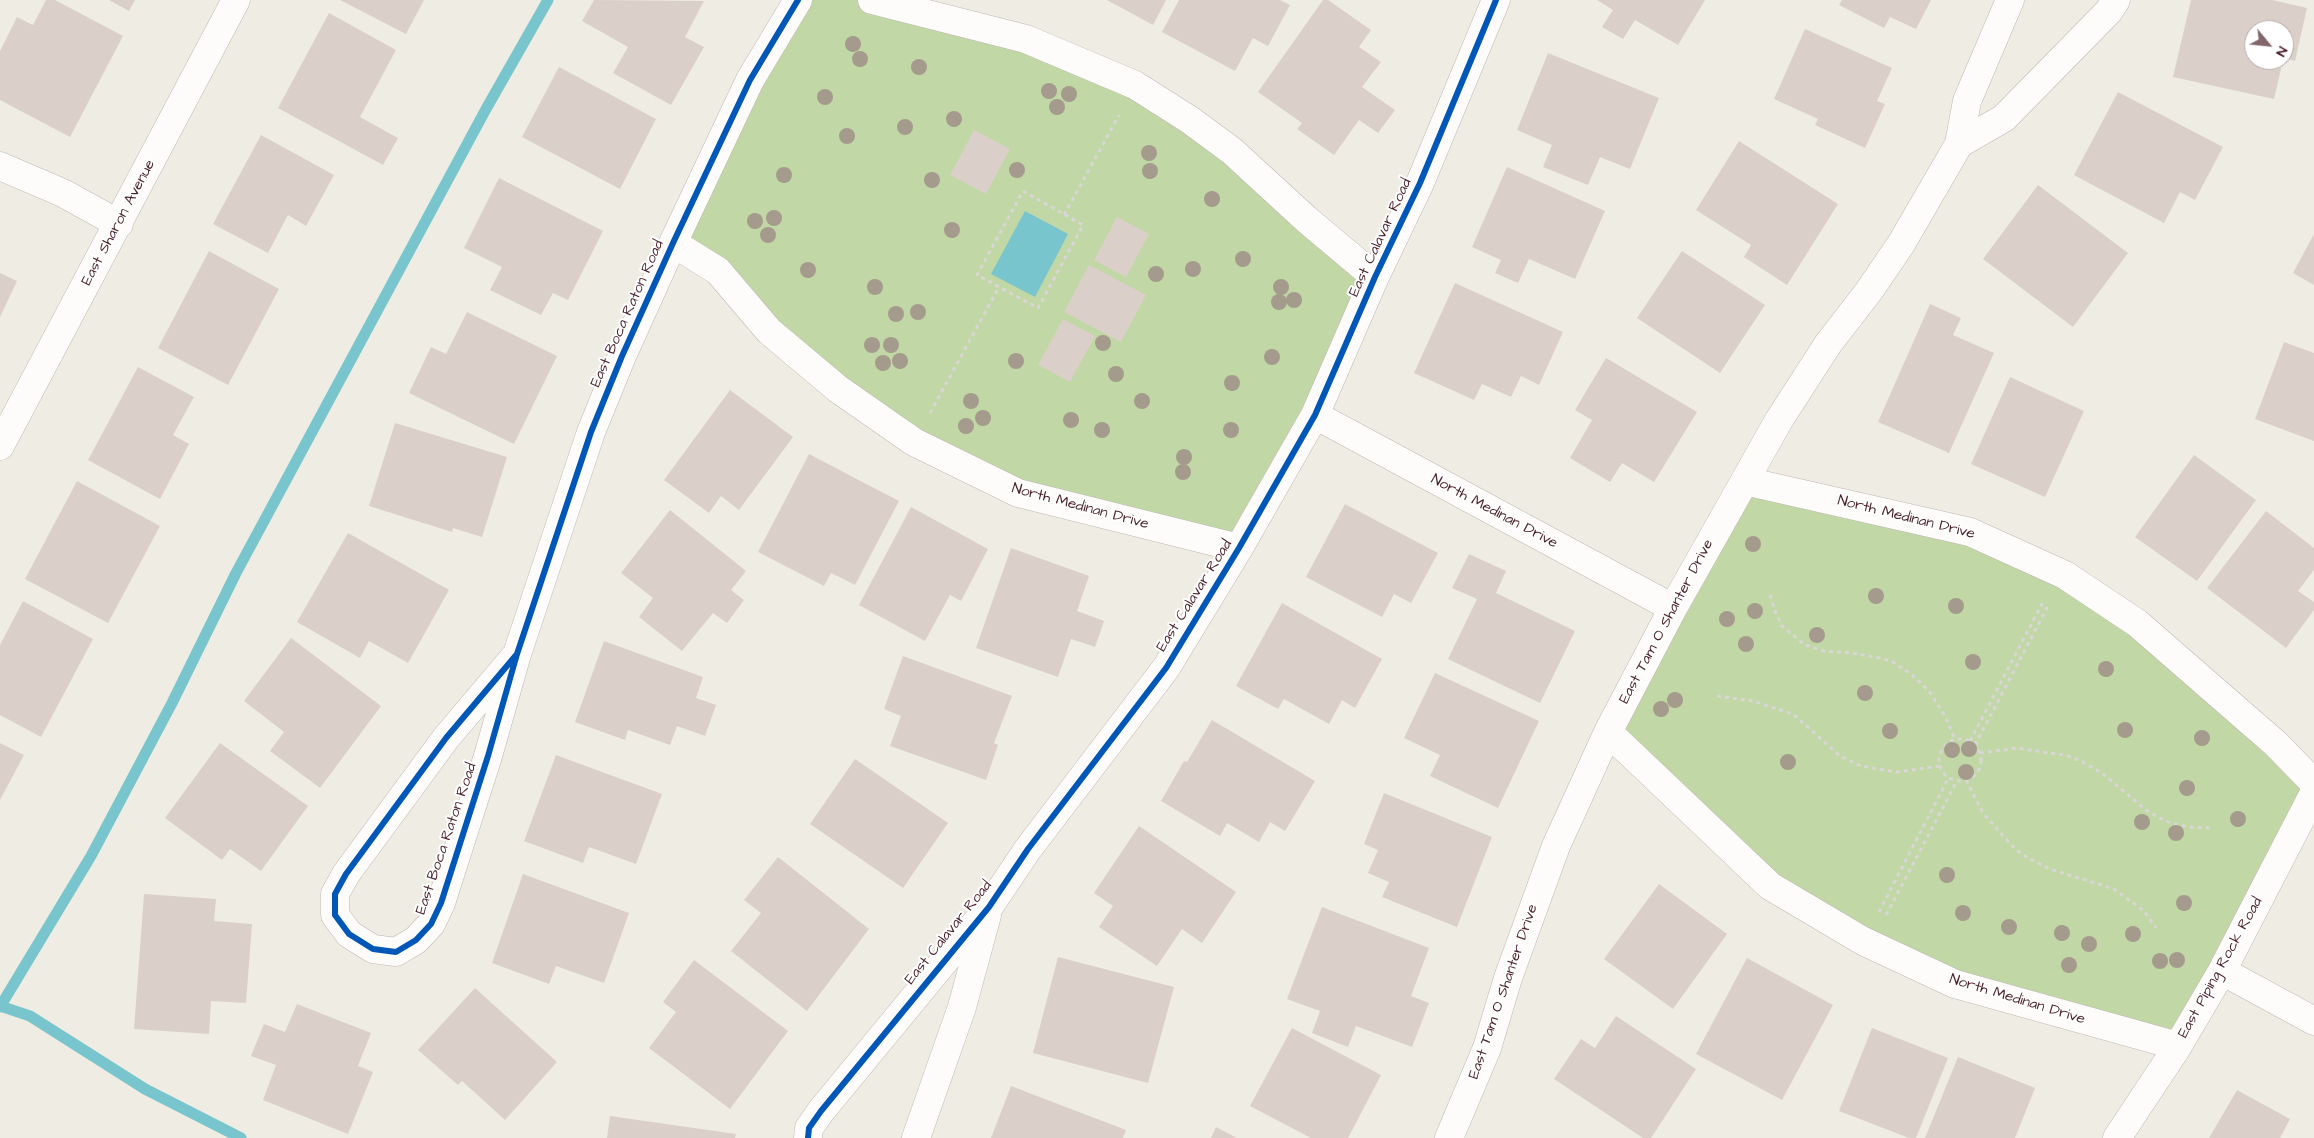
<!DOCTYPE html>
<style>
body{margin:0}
#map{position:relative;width:2314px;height:1138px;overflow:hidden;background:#efece3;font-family:"Architects Daughter",sans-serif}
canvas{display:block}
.north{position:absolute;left:2244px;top:20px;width:50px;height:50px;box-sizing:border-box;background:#fff;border:1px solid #b7a5aa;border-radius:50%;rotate:118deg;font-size:14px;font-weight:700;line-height:20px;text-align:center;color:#4a1f2b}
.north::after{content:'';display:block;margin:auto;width:18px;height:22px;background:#84676b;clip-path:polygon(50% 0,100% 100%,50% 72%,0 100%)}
</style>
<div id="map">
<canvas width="2314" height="1138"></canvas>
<div class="north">N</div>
</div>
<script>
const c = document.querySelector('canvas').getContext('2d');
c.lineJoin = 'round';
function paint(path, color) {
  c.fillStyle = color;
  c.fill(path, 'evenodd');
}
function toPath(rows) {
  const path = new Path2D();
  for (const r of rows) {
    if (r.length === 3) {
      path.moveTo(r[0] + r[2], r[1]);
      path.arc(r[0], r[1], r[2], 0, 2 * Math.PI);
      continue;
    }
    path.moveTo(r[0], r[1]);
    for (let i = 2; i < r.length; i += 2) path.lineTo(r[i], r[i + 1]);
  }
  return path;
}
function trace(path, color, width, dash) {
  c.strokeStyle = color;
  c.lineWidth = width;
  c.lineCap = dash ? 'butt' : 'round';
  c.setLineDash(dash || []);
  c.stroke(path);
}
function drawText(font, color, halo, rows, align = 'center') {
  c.font = font + ' "Architects Daughter",sans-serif';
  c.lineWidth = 4;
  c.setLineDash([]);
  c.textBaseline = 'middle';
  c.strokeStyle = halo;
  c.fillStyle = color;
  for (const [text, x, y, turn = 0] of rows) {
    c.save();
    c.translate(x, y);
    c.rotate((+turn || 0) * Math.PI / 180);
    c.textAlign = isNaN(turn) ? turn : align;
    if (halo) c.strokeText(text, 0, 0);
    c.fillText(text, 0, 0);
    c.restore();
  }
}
paint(toPath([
 [798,0,872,0,1135,85,1375,277,1239,548,1018,493,914,442,673,243],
 [1745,481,1839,501,2065,575,2314,783,2178,1046,1955,984,1770,886,1608,732]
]), '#c1d7a5');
paint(toPath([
 [1025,211,1068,234,1035,297,991,274]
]), '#79c5cd');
trace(toPath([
 [0,1006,30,1016,145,1089,241,1138],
 [0,1007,91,856,172,703,236,573,486,109,548,0]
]), '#79c5cd', 11);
paint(toPath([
 [46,0,55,0,123,36,70,137,0,100,0,51,17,17,33,25],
 [109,0,135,0,129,11],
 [340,0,424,0,406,34],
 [594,0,704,1,685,37,704,47,671,105,613,73,628,47,582,21],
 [1107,0,1166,0,1153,25],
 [1179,0,1280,0,1290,5,1268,46,1253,38,1235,71,1162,32],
 [1323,0,1328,0,1371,30,1359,47,1381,62,1362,87,1395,110,1378,133,1359,120,1334,155,1297,129,1302,123,1258,92],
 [1597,0,1705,0,1678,45,1635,20,1623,39,1602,27,1613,10],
 [1842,0,1931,0,1916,29,1890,17,1884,28,1839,5],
 [2191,0,2272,0,2307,8,2295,61,2284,58,2284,30,2254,30,2254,60,2283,60,2274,99,2173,77],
 [329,13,396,50,360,117,398,138,383,165,278,108],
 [1805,29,1892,68,1877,101,1885,104,1865,148,1815,125,1818,119,1774,99],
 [1548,53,1659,98,1630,169,1600,157,1588,185,1543,167,1552,145,1517,130],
 [559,67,656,119,620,189,522,137],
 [2118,92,2223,147,2195,200,2180,192,2164,223,2074,175],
 [974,130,1010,149,986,194,950,175],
 [261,135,334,175,306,226,288,215,268,253,213,224],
 [1739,141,1838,204,1787,285,1744,257,1751,245,1696,210],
 [1507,167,1605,211,1575,279,1529,259,1518,283,1495,273,1501,260,1472,247],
 [499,178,603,231,568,300,553,293,541,315,490,290,502,267,464,248],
 [2038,185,2128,253,2073,327,1983,259],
 [1117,217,1149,234,1126,277,1094,260],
 [2314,234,2314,285,2293,273],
 [209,251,279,289,228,385,158,348],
 [1682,251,1765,305,1720,373,1637,318],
 [1089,265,1146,295,1121,342,1064,312],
 [0,273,17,281,0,317],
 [1455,283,1563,332,1539,385,1521,376,1511,397,1482,384,1474,400,1414,373],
 [1930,304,1961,318,1953,335,1994,353,1949,453,1878,422],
 [467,312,557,356,514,444,409,393,431,347,446,354],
 [1063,319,1095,336,1070,382,1038,365],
 [2284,342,2314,353,2314,441,2255,419],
 [1606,358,1697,412,1654,482,1622,463,1610,482,1570,458,1592,420,1575,410],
 [138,367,194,397,173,435,189,444,160,499,88,460],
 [2010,377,2084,411,2045,497,1971,464],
 [730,390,793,437,739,510,721,496,709,513,664,480],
 [395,423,507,457,482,537,453,528,452,532,369,506],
 [809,454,899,501,855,585,831,573,824,586,758,552],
 [2194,455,2256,500,2197,581,2135,537],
 [77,481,160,526,108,623,25,579],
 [1345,504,1438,553,1411,603,1394,594,1382,617,1306,577],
 [911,507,988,549,961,601,950,595,925,641,859,605],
 [670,510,746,571,731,590,744,600,727,623,713,613,682,651,639,617,653,598,621,573],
 [2266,511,2314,548,2314,570,2298,591,2314,602,2314,610,2286,648,2207,588],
 [348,533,449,590,408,663,369,641,360,658,297,622],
 [1011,548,1089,576,1077,611,1104,621,1095,647,1071,639,1058,677,976,648],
 [1469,554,1506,571,1496,593,1575,631,1540,703,1448,659,1477,599,1452,588],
 [23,601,93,639,41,737,0,715,0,645],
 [1282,603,1382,659,1355,708,1342,700,1329,724,1284,699,1278,709,1236,686],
 [291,638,381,706,320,788,270,751,284,732,244,701],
 [604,641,703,677,696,698,716,705,705,736,677,726,670,745,628,730,625,740,575,722],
 [903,656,1012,696,994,743,998,745,986,780,890,746,901,716,884,709],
 [1435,673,1539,721,1498,808,1430,776,1440,755,1404,738],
 [1212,720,1315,781,1285,831,1270,822,1259,842,1227,823,1220,836,1161,801,1184,761,1187,762],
 [0,743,24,755,0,800],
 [220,743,308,806,261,871,230,849,222,860,165,818],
 [556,755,662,794,636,864,589,847,583,863,524,841],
 [855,759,948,823,903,888,810,824],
 [1384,793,1492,837,1457,927,1382,897,1389,882,1368,873,1378,850,1364,844],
 [1139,826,1236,892,1202,943,1182,929,1157,966,1099,927,1113,906,1094,893],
 [778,857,869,929,807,1011,731,951,761,913,744,900],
 [523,874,629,913,604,983,556,966,549,984,492,963],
 [1659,884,1727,934,1673,1009,1604,959],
 [144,894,216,899,214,921,252,924,246,1003,211,1001,209,1034,134,1029],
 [1322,907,1429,948,1411,996,1429,1003,1412,1047,1356,1026,1348,1047,1312,1033,1320,1011,1287,999],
 [1058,957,1174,987,1148,1083,1033,1053],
 [1747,958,1833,1005,1782,1100,1696,1054],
 [694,960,788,1031,730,1109,649,1048,676,1012,663,1002],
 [475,988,557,1062,505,1120,462,1081,458,1085,418,1050],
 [297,1004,371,1033,358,1066,373,1072,348,1134,263,1100,276,1065,251,1056,264,1024,285,1032],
 [1616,1016,1696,1069,1651,1138,1643,1138,1554,1079,1581,1039,1595,1048],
 [1292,1028,1381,1075,1348,1138,1311,1138,1250,1106],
 [1872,1028,1948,1058,1916,1138,1909,1138,1839,1111],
 [1958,1057,2035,1088,2015,1138,1925,1138],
 [1011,1086,1126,1130,1123,1138,991,1138],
 [2237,1090,2290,1119,2280,1138,2209,1138],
 [610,1116,736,1134,735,1138,607,1138],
 [1216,1127,1237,1138,1211,1138]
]), '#dbd0c9');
const minor = toPath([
 [872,0,1026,39,1135,85,1190,120,1232,151,1306,219,1375,277],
 [1959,144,2004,118,2109,11,2116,0],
 [0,166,63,193,119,224],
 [673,243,718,271,769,331,838,389,914,442,1018,493,1239,548],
 [1315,415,1673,608],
 [0,446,236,0],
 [1745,481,1970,532,2065,575,2137,623,2276,744,2314,783],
 [517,654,446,738,346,874,335,894,335,915,349,934,373,949,396,952,416,940,431,924,441,903,488,756,517,654,591,432,622,356,673,243,750,80,798,0],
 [1608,732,1770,886,1863,941,1955,984,2178,1046],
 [2222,971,2314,1021],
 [808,1138,809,1128,821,1111,989,907,1028,849,1166,668,1239,548,1315,415,1375,277,1420,183,1496,0],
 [916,1138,962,1007,987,915],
 [1449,1138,1487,1048,1508,978,1556,846,1608,732,1673,608,1779,420,1828,344,1869,291,1901,244,1959,144,1967,101,2010,0],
 [2117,1138,2178,1046,2222,971,2314,793]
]);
trace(minor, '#bfb8b4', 29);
trace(toPath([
 [1023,191,1083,225,1038,308,977,275,1023,191],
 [1064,215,1119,115],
 [930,413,999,287],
 [1770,595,1775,611,1782,626,1805,645,1824,651,1852,653,1880,658,1891,661,1911,674,1929,691,1945,716,1955,739],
 [1717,696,1753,701,1793,714,1840,756,1861,766,1897,772,1940,766],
 [1960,760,21],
 [1970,741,2043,602],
 [1975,745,2049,604],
 [1980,753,2017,748,2064,755,2079,760,2102,773,2146,810,2165,821,2188,827,2210,828],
 [1966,780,1983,813,2014,848,2028,858,2050,869,2114,889,2144,911,2156,928],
 [1879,912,1949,777],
 [1886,915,1957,781]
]), '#d9d6d5', 3, [4, 4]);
trace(minor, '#fdfcfb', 28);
trace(toPath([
 [517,654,446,738,346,874,335,894,335,915,349,934,373,949,396,952,416,940,431,924,441,903,488,756,517,654,591,432,622,356,673,243,750,80,798,0],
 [808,1138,809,1128,821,1111,989,907,1028,849,1166,668,1239,548,1315,415,1375,277,1420,183,1496,0]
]), '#0057b8', 6);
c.fillStyle = '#a49b8c';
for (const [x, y] of [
 [853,44],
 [860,59],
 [919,67],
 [1049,91],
 [1069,94],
 [825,97],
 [1057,107],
 [954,119],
 [905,127],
 [847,136],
 [1149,153],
 [1017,170],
 [1150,171],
 [784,175],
 [932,180],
 [1212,199],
 [774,218],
 [755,221],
 [952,230],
 [768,235],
 [1243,259],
 [1193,269],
 [808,270],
 [1156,274],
 [875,287],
 [1281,287],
 [1294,300],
 [1279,302],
 [918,312],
 [896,314],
 [1103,343],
 [872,345],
 [891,345],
 [1272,357],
 [900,361],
 [1016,361],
 [883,363],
 [1116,374],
 [1232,383],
 [971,401],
 [1142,401],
 [983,418],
 [1071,420],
 [966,426],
 [1102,430],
 [1231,430],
 [1184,457],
 [1183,472],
 [1753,544],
 [1876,596],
 [1956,606],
 [1755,611],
 [1727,619],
 [1817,635],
 [1746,644],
 [1973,662],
 [2106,669],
 [1865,693],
 [1675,700],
 [1661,709],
 [2125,730],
 [1890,731],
 [2202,738],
 [1969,749],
 [1952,750],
 [1788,762],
 [1966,772],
 [2187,788],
 [2238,819],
 [2142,822],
 [2176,833],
 [1947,875],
 [2184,903],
 [1963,913],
 [2009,927],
 [2062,933],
 [2133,934],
 [2089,944],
 [2177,960],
 [2160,961],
 [2069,965]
]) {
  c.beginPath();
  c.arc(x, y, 8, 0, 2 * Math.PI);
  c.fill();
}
drawText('15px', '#4a1f2b', '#fff', [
 ["East Sharon Avenue",119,223,-62],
 ["East Calavar Road",1381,238,-65],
 ["East Boca Raton Road",628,314,-66],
 ["North Medinan Drive",1080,507,15],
 ["North Medinan Drive",1494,512,28],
 ["North Medinan Drive",1906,518,14],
 ["East Calavar Road",1195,596,-58],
 ["East Tam O Shanter Drive",1667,622,-62],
 ["East Boca Raton Road",447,839,-71],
 ["East Calavar Road",949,933,-51],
 ["East Piping Rock Road",2221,968,-61],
 ["East Tam O Shanter Drive",1504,992,-71],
 ["North Medinan Drive",2017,1000,17]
]);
</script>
